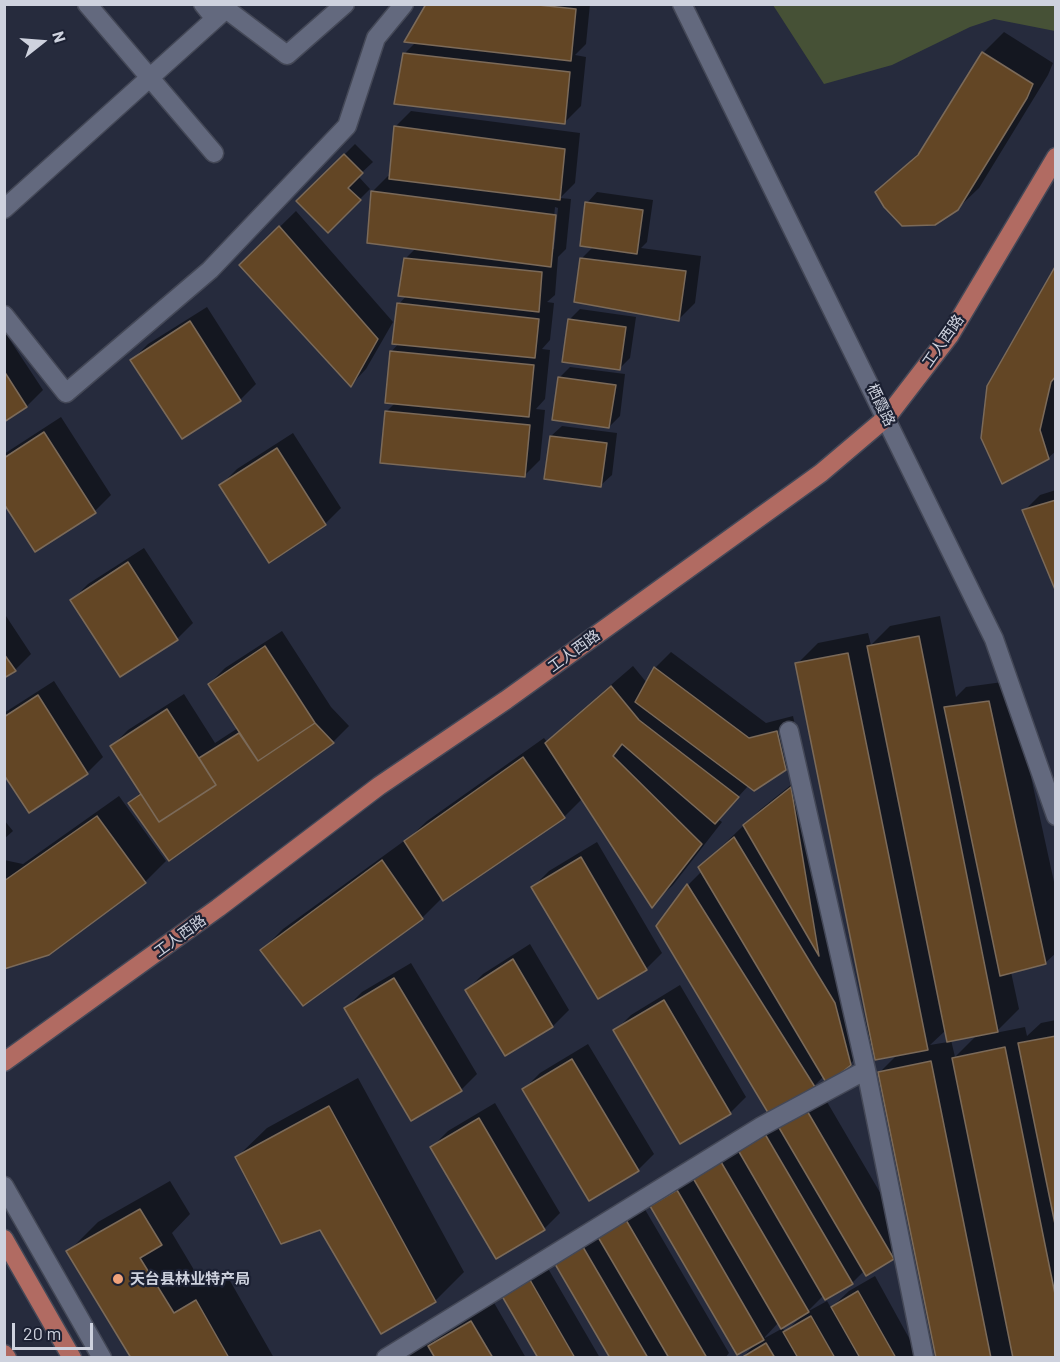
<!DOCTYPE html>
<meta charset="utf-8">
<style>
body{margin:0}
#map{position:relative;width:1060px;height:1362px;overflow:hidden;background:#262b3d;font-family:Barlow,sans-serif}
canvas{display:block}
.frame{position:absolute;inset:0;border:6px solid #ced2de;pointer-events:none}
.north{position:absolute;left:12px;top:12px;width:60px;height:60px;-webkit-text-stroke:4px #1c2133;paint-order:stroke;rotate:73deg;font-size:16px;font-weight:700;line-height:24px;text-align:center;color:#ced2de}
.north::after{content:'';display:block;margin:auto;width:21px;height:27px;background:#ced2de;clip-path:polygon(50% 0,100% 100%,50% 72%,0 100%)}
.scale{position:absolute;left:12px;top:1323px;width:81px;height:27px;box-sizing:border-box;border:3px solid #ced2de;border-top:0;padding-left:8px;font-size:18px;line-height:21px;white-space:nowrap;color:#ced2de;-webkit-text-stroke:4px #1c2133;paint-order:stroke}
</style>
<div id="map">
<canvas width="1060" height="1362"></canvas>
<div class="frame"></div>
<div class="north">N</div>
<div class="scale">20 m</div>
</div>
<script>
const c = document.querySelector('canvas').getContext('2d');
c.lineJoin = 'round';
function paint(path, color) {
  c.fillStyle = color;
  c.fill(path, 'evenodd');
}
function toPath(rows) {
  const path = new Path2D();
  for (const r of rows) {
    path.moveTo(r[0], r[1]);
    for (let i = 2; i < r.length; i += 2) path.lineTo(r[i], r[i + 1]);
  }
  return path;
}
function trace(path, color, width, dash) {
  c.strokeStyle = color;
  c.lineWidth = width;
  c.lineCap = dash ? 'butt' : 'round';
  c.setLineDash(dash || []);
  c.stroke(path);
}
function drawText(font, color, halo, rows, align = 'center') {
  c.font = font + ' Barlow,"Noto Sans SC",sans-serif';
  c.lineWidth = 4.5;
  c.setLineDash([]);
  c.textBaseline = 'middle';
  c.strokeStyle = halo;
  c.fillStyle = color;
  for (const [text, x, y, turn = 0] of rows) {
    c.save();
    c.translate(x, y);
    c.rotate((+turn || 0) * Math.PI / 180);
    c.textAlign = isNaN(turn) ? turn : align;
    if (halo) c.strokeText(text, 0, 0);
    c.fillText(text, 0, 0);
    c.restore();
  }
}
paint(toPath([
 [773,5,1055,5,1055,31,994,19,970,27,892,65,824,84]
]), '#465136');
paint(toPath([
 [428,4,590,4,586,44,575,55,586,57,581,106,565,122,404,54,416,42],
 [1004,32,1053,63,1048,75,979,188,957,209,877,192,922,150,983,53],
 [411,111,580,133,575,183,560,198,571,199,566,249,558,257,555,295,547,302,554,303,550,340,542,349,550,350,545,399,536,409,545,410,540,460,524,476,387,411,396,402,391,352,399,343,399,304,407,295,406,258,416,248,372,192,388,176,391,176,395,127],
 [555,207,558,208,554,249,551,249],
 [355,144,373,162,358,176,370,189,328,231,298,201],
 [597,192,653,200,647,242,641,248,701,256,695,303,679,319,581,259,594,246,587,203],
 [296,211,393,322,366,369,351,385,241,265],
 [1056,269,1056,451,1048,458,1002,482],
 [207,307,256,384,240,400,132,360,148,344],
 [580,309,636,317,630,358,619,369,570,319],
 [4,331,43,390,27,406,4,420],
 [570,367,625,374,620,416,609,427,560,377],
 [61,417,111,495,95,511,4,502,4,454],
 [562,426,617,433,612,475,601,485,551,436],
 [293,433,341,508,325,524,269,560,221,485,237,469],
 [1056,490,1056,588,1024,511,1040,495],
 [144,548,193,623,177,639,72,600,88,584],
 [4,613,31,654,15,670,4,676],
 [940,616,956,697,966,687,1010,681,1056,891,1056,953,1045,963,1011,972,1019,1009,995,1033,1025,1027,1027,1036,1041,1023,1056,1020,1056,1358,938,1358,880,1072,898,1054,873,1041,850,1064,824,1076,814,1086,658,926,688,885,702,871,700,867,761,809,807,772,831,941,855,982,868,1029,870,1028,797,664,818,643,868,633,871,645,890,626],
 [946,1030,948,1042,930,1045],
 [978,1034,955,1057,951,1040],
 [282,631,331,707,349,726,333,742,169,859,130,803,141,792,112,746,128,730,184,694,215,743,238,728,209,684,225,668],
 [671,652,766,723,793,716,801,753,785,769,749,785,718,819,722,822,673,885,652,905,583,798,564,817,444,899,443,897,422,918,262,950,283,929,404,841,405,842,427,821,544,738,547,742,568,722,633,666,647,683,655,668],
 [54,681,103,757,87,773,4,772,4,713],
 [119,796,166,861,145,882,48,954,4,967,4,860,23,864],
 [4,820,13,831,4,839],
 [597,842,662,953,646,969,598,997,533,887,549,871],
 [530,944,569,1010,553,1026,506,1054,467,990,483,974],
 [411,963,477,1074,461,1090,346,1008,362,992],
 [680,985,746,1097,730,1113,615,1031,631,1015],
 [588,1044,654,1154,638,1170,524,1089,540,1073],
 [358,1078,464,1272,435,1301,320,1228,237,1157,267,1128],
 [823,1095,909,1242,893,1258,865,1270,852,1283,824,1295,807,1312,827,1301,831,1308,849,1291,875,1276,920,1358,742,1358,755,1344,652,1206,668,1190],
 [802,1316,785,1332,782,1327],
 [779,1322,783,1328,765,1338,765,1337],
 [495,1103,560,1213,544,1229,432,1147,448,1131],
 [170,1181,190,1214,172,1233,203,1285,225,1272,274,1358,133,1358,68,1252,98,1222],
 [643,1206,729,1353,725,1358,612,1358,557,1264],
 [546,1265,600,1358,540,1358,504,1296],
 [493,1301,526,1358,375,1358,426,1328,434,1342,451,1325]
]), '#0007');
const building = toPath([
 [426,4,529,4,576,9,571,61,404,42,426,4],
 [982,52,1033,84,1027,98,958,210,935,225,902,226,884,207,875,192,918,155,982,52],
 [403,53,570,72,565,124,394,104,403,53],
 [394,126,565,149,560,200,389,179,394,126],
 [344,154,363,173,348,188,361,200,328,233,296,201,344,154],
 [371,191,556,215,551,267,367,243,371,191],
 [585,202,643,210,637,254,580,246,585,202],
 [279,226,378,339,351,387,239,265,279,226],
 [404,258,542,272,539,312,398,296,404,258],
 [580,258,686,271,679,321,574,302,580,258],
 [1056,265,1056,376,1051,382,1040,430,1049,459,1002,484,981,438,987,386,1056,265],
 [397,303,539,319,535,358,392,344,397,303],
 [568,319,626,327,620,370,562,362,568,319],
 [190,321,241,401,182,439,130,360,190,321],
 [390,351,534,365,529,417,385,403,390,351],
 [4,371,27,407,4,422,4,371],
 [558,377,616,385,609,428,552,420,558,377],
 [385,411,530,425,525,477,380,463,385,411],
 [44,432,96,513,35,552,4,504,4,458,44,432],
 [550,436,607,443,601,487,544,479,550,436],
 [277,448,326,525,269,563,219,485,277,448],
 [1056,500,1056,592,1022,510,1056,500],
 [128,562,178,640,120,677,70,600,128,562],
 [919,636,998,1032,947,1042,867,646,919,636],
 [265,646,315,723,258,761,208,684,265,646],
 [848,653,928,1050,875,1060,795,663,848,653],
 [4,654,16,671,4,678,4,654],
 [654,667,749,738,777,731,786,770,754,791,635,702,654,667],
 [611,686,639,720,739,797,715,824,622,744,613,756,702,844,652,908,545,743,611,686],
 [38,695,88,774,29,813,4,775,4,717,38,695],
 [989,701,1046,964,1000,976,944,707,989,701],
 [167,709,216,785,159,822,110,746,167,709],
 [315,723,334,743,169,861,128,803,141,794,159,822,216,785,199,758,239,733,258,761,315,723],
 [523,757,565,818,443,901,404,841,523,757],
 [791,787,819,956,743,825,791,787],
 [97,816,146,883,49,955,4,969,4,881,97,816],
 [734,837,835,1003,851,1065,827,1084,698,867,734,837],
 [581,857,647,970,598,999,531,887,581,857],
 [382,860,423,919,303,1006,260,950,382,860],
 [687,884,815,1087,770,1116,656,926,687,884],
 [513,959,553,1027,505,1056,465,990,513,959],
 [394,978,462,1091,411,1121,344,1008,394,978],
 [664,1000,731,1114,680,1144,613,1030,664,1000],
 [1056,1036,1056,1229,1018,1043,1056,1036],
 [1005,1047,1056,1299,1056,1358,1013,1358,952,1058,1005,1047],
 [572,1059,639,1171,589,1201,522,1089,572,1059],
 [931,1061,991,1358,936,1358,878,1072,931,1061],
 [329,1106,436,1302,381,1334,320,1230,281,1244,235,1157,329,1106],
 [806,1109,894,1259,866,1276,778,1126,806,1109],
 [479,1118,545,1230,496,1259,430,1147,479,1118],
 [765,1134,853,1284,825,1300,738,1150,765,1134],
 [721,1162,809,1312,781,1329,693,1178,721,1162],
 [677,1190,764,1340,737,1355,650,1206,677,1190],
 [140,1209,162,1245,140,1258,174,1313,196,1300,229,1358,131,1358,66,1251,140,1209],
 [626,1220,707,1358,669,1358,598,1237,626,1220],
 [583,1247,648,1358,610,1358,555,1264,583,1247],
 [530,1280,575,1358,538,1358,502,1296,530,1280],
 [858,1291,896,1358,860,1358,831,1307,858,1291],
 [811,1316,835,1358,798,1358,783,1332,811,1316],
 [471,1321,493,1358,435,1358,428,1346,471,1321],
 [766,1343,775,1358,741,1358,766,1343]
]);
paint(building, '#634625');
trace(building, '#7b6a59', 1.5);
const minor = toPath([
 [87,4,214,153],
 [203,4,215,19],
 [682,4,994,639,1056,816],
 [4,209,226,9,287,55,345,4],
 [4,315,66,393,210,270,347,126,376,38,404,4],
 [789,731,866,1070,924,1358],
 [4,1186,102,1358],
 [386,1358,762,1126,866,1070]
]);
const major = toPath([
 [4,1062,218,908,379,786,506,700,821,473,887,417,950,335,1056,157],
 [4,1239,72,1358],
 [4,1354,7,1358]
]);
trace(minor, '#444857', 21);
trace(major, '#444857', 21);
trace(minor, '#63697e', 18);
trace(major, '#b16b62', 18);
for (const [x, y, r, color] of [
 [118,1279,6,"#f0a27a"]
]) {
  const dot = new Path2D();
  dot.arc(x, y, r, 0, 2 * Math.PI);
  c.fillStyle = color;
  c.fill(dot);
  trace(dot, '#1c2133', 2);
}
drawText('15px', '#ced2de', '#1c2133', [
 ["工人西路",943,341,-55],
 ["栖霞路",881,405,64],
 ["工人西路",574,651,-36],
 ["工人西路",180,936,-36]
]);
drawText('bold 15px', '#ced2de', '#1c2133', [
 ["天台县林业特产局",130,1279]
], 'left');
</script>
